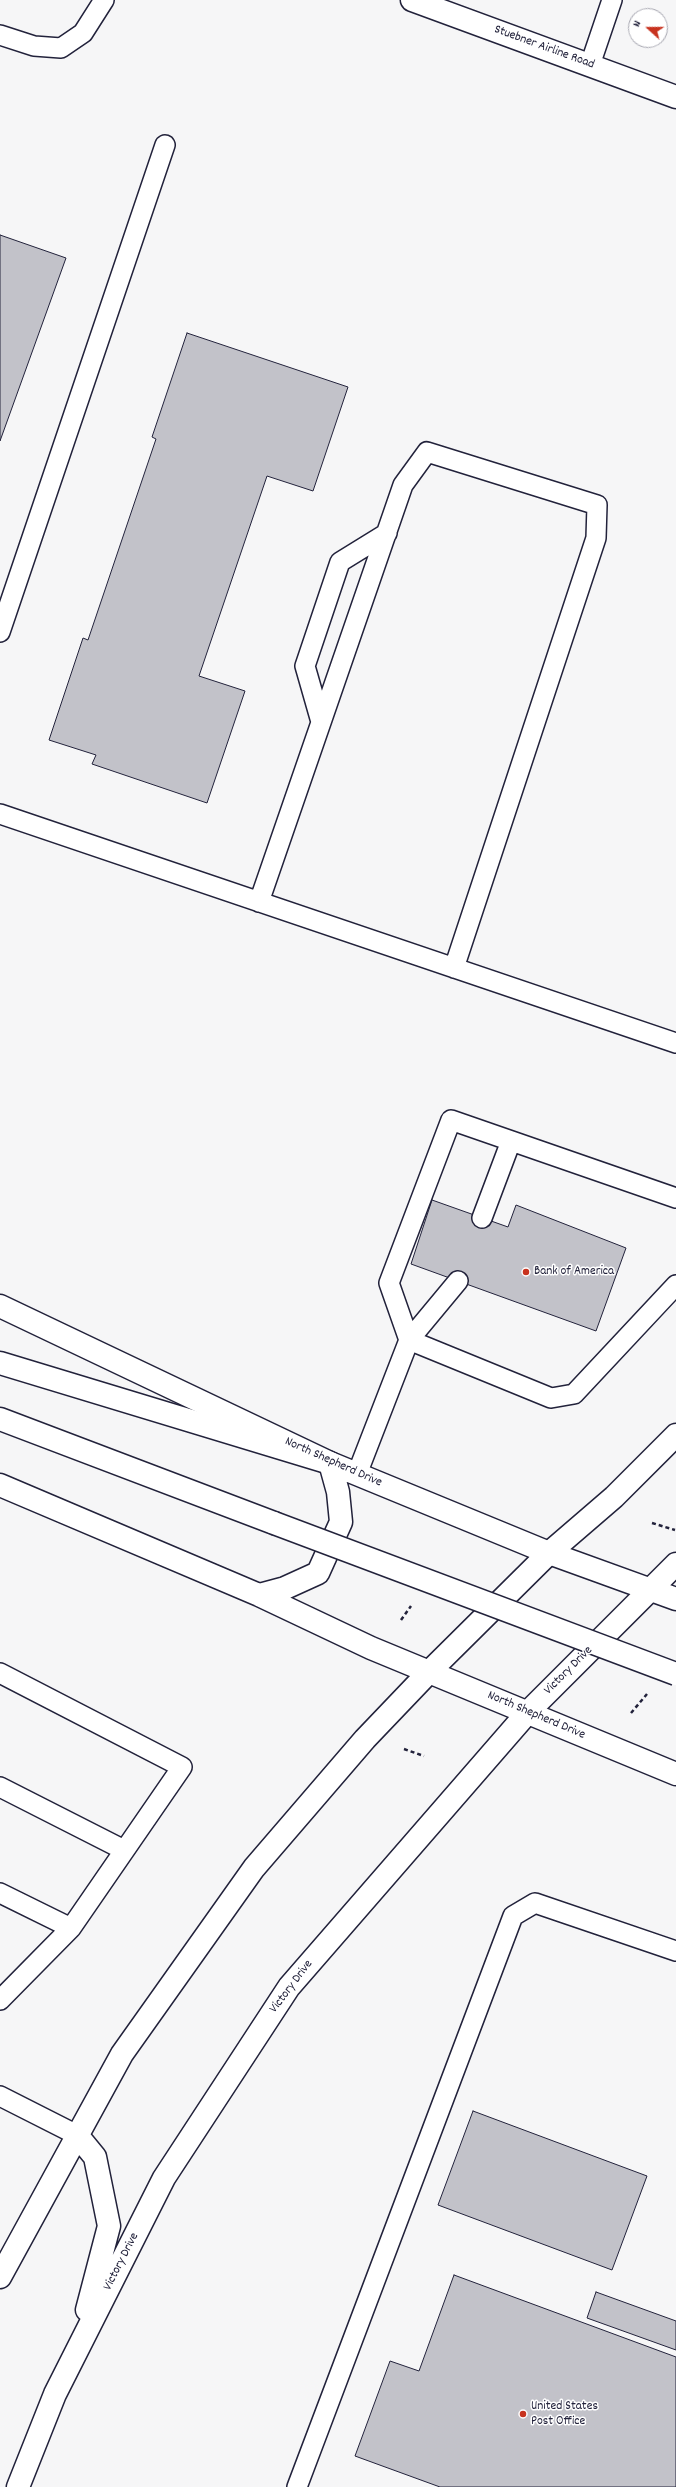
<!DOCTYPE html>
<style>
body{margin:0}
#map{position:relative;width:676px;height:2487px;overflow:hidden;background:#f6f6f7;font-family:Dekko,sans-serif}
canvas{display:block}
.north{position:absolute;left:628px;top:8px;width:40px;height:40px;box-sizing:border-box;background:#fff;border:1px solid #a7a7b1;border-radius:50%;rotate:291deg;font-size:11px;font-weight:700;line-height:16px;text-align:center;color:#22223b}
.north::after{content:'';display:block;margin:auto;width:14px;height:18px;background:#c8321e;clip-path:polygon(50% 0,100% 100%,50% 72%,0 100%)}
</style>
<div id="map">
<canvas width="676" height="2487"></canvas>
<div class="north">N</div>
</div>
<script>
const c = document.querySelector('canvas').getContext('2d');
c.lineJoin = 'round';
function paint(path, color) {
  c.fillStyle = color;
  c.fill(path, 'evenodd');
}
function toPath(rows) {
  const path = new Path2D();
  for (const r of rows) {
    path.moveTo(r[0], r[1]);
    for (let i = 2; i < r.length; i += 2) path.lineTo(r[i], r[i + 1]);
  }
  return path;
}
function trace(path, color, width, dash) {
  c.strokeStyle = color;
  c.lineWidth = width;
  c.lineCap = dash ? 'butt' : 'round';
  c.setLineDash(dash || []);
  c.stroke(path);
}
function drawText(font, color, halo, rows, align = 'center') {
  c.font = font + ' Dekko,sans-serif';
  c.lineWidth = 3;
  c.setLineDash([]);
  c.textBaseline = 'middle';
  c.strokeStyle = halo;
  c.fillStyle = color;
  for (const [text, x, y, turn = 0] of rows) {
    c.save();
    c.translate(x, y);
    c.rotate((+turn || 0) * Math.PI / 180);
    c.textAlign = isNaN(turn) ? turn : align;
    if (halo) c.strokeText(text, 0, 0);
    c.fillText(text, 0, 0);
    c.restore();
  }
}
const building = toPath([
 [0,235,66,258,0,441,0,235],
 [187,333,348,387,313,491,267,476,199,676,245,691,207,803,92,764,96,755,49,740,83,638,88,640,156,439,152,437,187,333],
 [432,1200,508,1227,516,1205,626,1248,596,1331,411,1264,432,1200],
 [473,2111,647,2176,612,2270,438,2205,473,2111],
 [454,2275,676,2357,676,2487,440,2487,355,2456,390,2361,419,2371,454,2275],
 [596,2292,676,2321,676,2350,587,2318,596,2292]
]);
paint(building, '#c2c2c9');
trace(building, '#22223b', 1);
const service = toPath([
 [0,35,34,46,61,48,83,33,104,0],
 [590,65,612,0],
 [0,632,165,145],
 [321,722,305,666,340,562,387,533],
 [0,814,676,1043],
 [259,902,403,485,427,452,597,505,596,538,454,968],
 [482,1218,511,1141],
 [409,1340,389,1283,451,1120,676,1198],
 [409,1340,458,1281],
 [357,1474,409,1340,551,1398,574,1394,676,1285],
 [0,1673,182,1767,71,1928,0,2000],
 [0,1787,124,1850],
 [0,1893,71,1928],
 [0,2096,77,2135],
 [297,2487,513,1916,535,1903,676,1951]
]);
const tertiary = toPath([
 [412,0,676,97]
]);
const secondary = toPath([
 [77,2135,95,2157,109,2226,87,2310],
 [0,2277,122,2054,254,1868,365,1739,429,1672,549,1553,614,1497,676,1435],
 [18,2487,55,2394,164,2178,289,1987,528,1712,676,1564]
]);
const primary = toPath([
 [0,1306,330,1463,549,1553,676,1599],
 [0,1485,259,1595,371,1648,676,1774],
 [259,1595,285,1588,318,1573,341,1522,338,1492,330,1463]
]);
const motorway = toPath([
 [0,1363,330,1463],
 [0,1419,274,1523]
]);
trace(service, '#22223b', 22);
trace(tertiary, '#22223b', 25);
trace(secondary, '#22223b', 25);
trace(primary, '#22223b', 25);
trace(motorway, '#22223b', 25);
trace(toPath([
 [652,1523,675,1530],
 [401,1620,411,1606],
 [631,1713,647,1694],
 [404,1749,424,1756]
]), '#22223b', 2.5, [4, 3]);
trace(service, '#fff', 19);
trace(tertiary, '#fff', 22);
trace(secondary, '#fff', 22);
trace(primary, '#fff', 22);
trace(motorway, '#fff', 22);
const motorwayBridge = toPath([
 [274,1523,676,1674]
]);
trace(motorwayBridge, '#22223b', 25, []);
trace(motorwayBridge, '#fff', 22);
for (const [x, y, r, color] of [
 [526,1272,4,"#c8321e"],
 [523,2414,4,"#c8321e"]
]) {
  const dot = new Path2D();
  dot.arc(x, y, r, 0, 2 * Math.PI);
  c.fillStyle = color;
  c.fill(dot);
  trace(dot, '#fff', 1.5);
}
drawText('13px', '#22223b', '#fff', [
 ["Stuebner Airline Road",544,48,20],
 ["North Shepherd Drive",333,1463,24],
 ["Victory Drive",569,1671,-45],
 ["North Shepherd Drive",536,1716,23],
 ["Victory Drive",292,1987,-53],
 ["Victory Drive",122,2262,-63]
]);
drawText('13px', '#22223b', '#fff', [
 ["Bank of America",534,1272],
 ["United States",531,2407],
 ["Post Office",531,2422]
], 'left');
</script>
